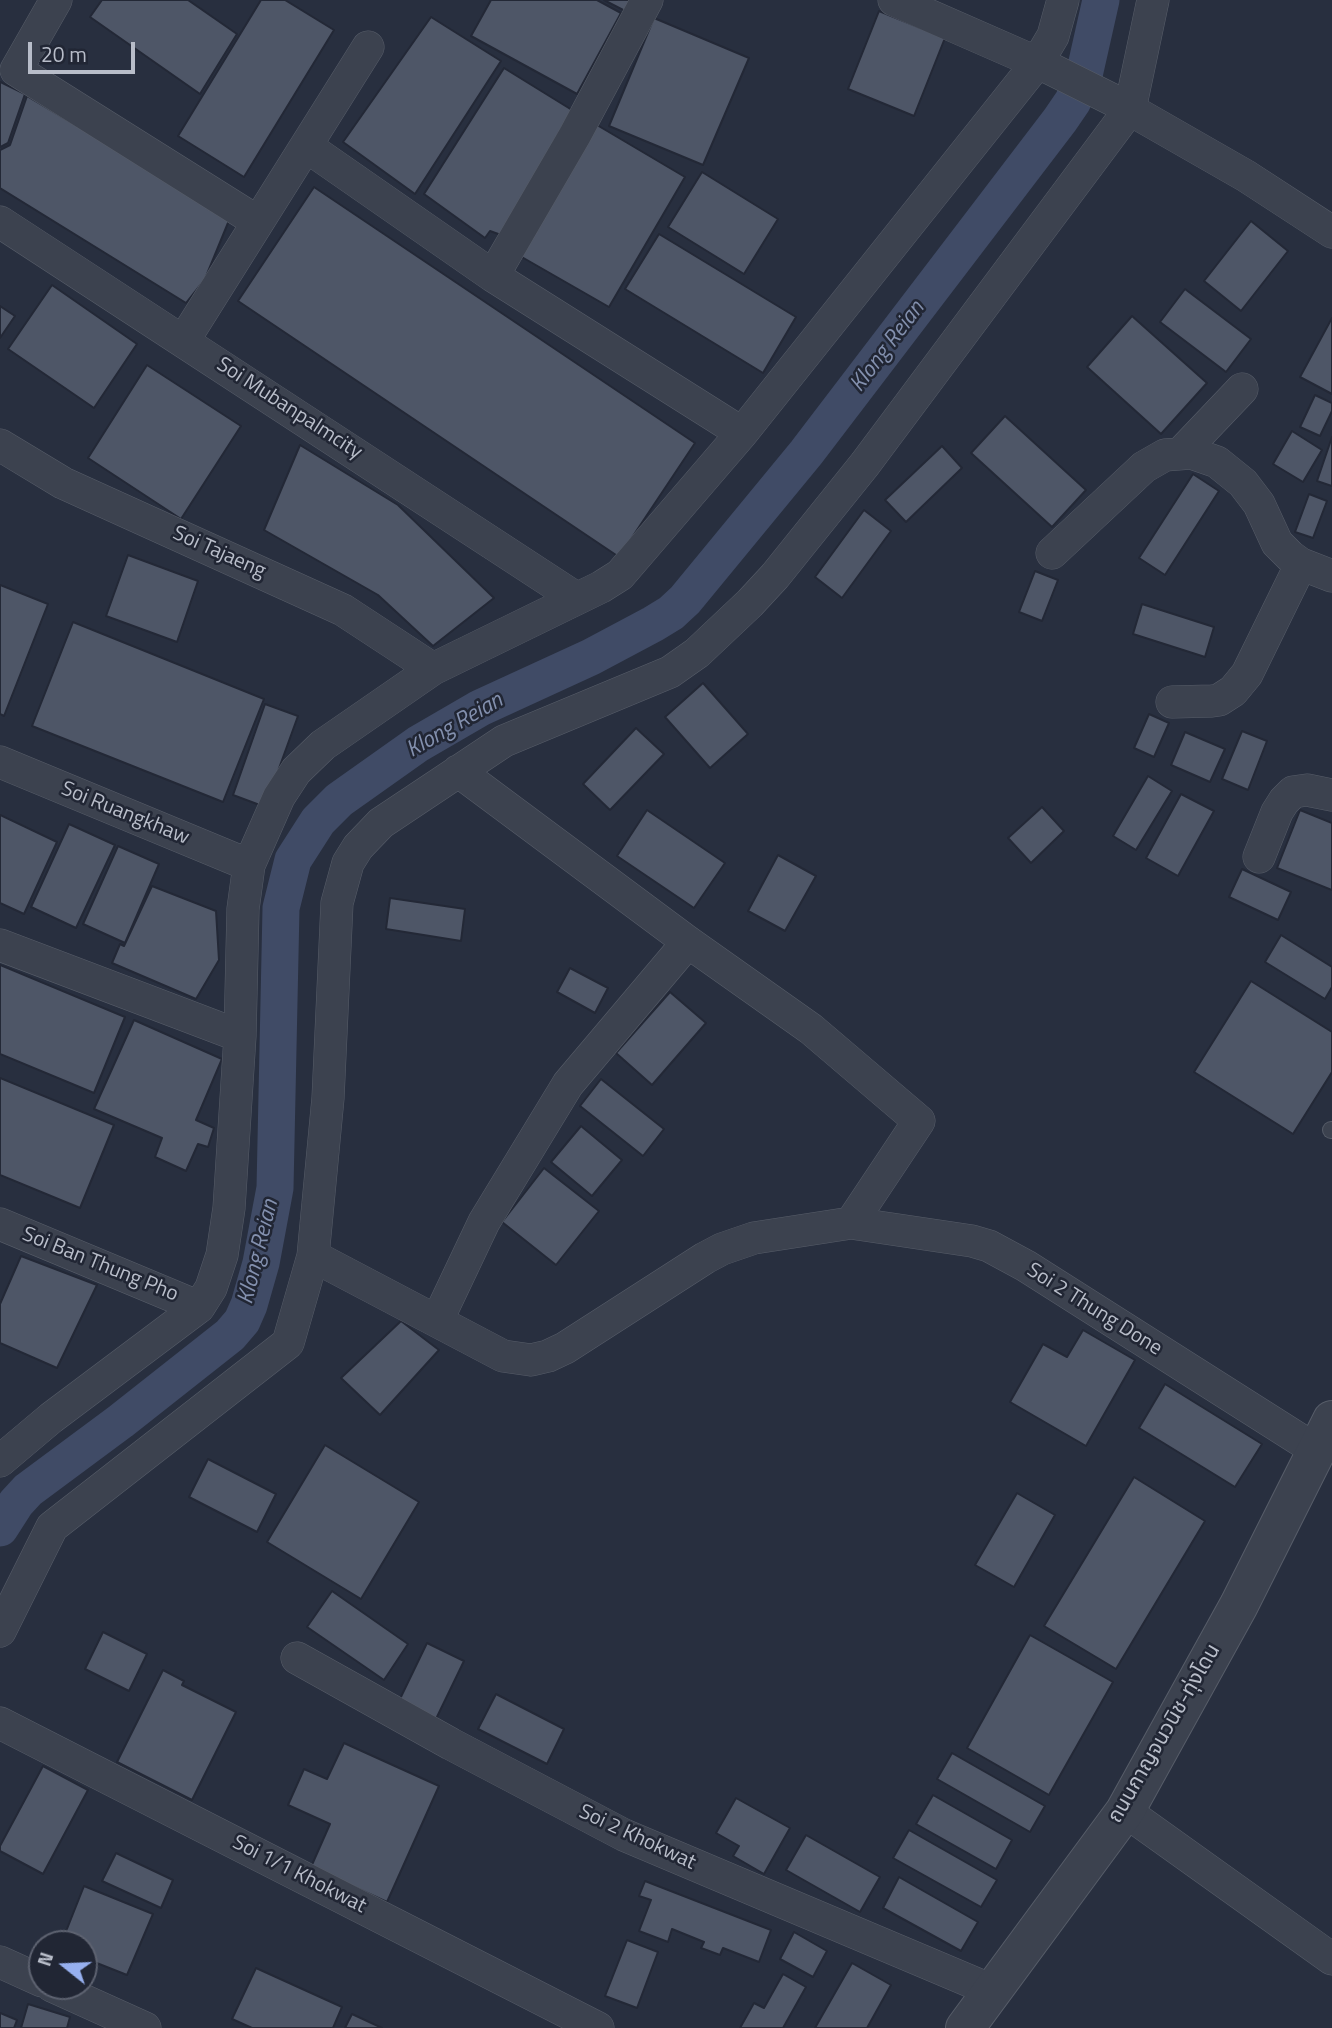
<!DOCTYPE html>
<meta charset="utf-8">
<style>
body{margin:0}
#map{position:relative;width:1332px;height:2028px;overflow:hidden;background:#282f3f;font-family:"Titillium Web",sans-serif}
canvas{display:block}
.north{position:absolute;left:28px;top:1930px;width:70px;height:70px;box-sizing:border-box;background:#212634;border:2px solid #5d6270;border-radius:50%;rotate:288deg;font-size:19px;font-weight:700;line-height:28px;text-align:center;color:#b8bdc9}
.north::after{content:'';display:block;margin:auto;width:24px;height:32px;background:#97b0ef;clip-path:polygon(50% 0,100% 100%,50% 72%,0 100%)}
.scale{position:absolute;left:28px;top:42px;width:107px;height:32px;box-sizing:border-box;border:4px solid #b8bdc9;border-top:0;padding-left:9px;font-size:21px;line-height:24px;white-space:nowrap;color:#b8bdc9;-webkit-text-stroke:5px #212634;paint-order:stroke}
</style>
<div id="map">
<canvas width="1332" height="2028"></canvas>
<div class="north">N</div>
<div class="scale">20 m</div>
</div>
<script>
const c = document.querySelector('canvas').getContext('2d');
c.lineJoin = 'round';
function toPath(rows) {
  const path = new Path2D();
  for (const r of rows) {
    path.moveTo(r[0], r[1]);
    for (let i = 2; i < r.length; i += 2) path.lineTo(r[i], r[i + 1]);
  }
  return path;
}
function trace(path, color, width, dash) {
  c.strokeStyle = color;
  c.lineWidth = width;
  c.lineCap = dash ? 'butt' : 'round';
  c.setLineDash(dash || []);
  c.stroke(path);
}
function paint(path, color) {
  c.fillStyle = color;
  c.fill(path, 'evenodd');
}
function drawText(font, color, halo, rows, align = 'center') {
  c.font = font + ' "Titillium Web","Noto Sans Thai",sans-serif';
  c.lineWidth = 5;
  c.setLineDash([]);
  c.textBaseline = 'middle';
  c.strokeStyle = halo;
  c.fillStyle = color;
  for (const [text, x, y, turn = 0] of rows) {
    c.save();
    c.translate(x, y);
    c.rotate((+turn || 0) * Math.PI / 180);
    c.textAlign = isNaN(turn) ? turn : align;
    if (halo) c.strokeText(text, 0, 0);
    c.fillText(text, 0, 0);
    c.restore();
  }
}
trace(toPath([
 [0,1528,16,1503,28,1490,121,1421,230,1335,242,1321,249,1305,261,1263,275,1188,281,908,293,860,318,821,339,800,418,744,480,708,591,657,653,624,671,613,685,600,806,453,1060,120,1073,101,1085,71,1101,0]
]), '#404b66', 37);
const building = toPath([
 [102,0,188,0,237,34,200,94,90,17,102,0],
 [261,0,285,0,334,30,244,177,178,136,261,0],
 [491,0,597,0,621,13,577,94,471,36,491,0],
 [604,0,633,0,627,12,604,0],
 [879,11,945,38,914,116,848,89,879,11],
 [431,17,501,61,415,194,343,142,431,17],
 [654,18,749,58,703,165,609,126,654,18],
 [504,68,572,110,501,235,490,231,485,238,424,194,504,68],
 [0,82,25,94,8,143,0,147,0,82],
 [27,96,230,218,205,279,186,303,0,188,0,150,10,145,27,96],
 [597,125,685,177,609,307,520,256,597,125],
 [702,172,778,219,744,274,668,227,702,172],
 [314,187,695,443,619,557,238,301,314,187],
 [1251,221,1288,251,1241,311,1204,281,1251,221],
 [659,234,796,317,763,373,625,289,659,234],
 [52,285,137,344,94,408,8,349,52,285],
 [1185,289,1251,339,1226,372,1160,322,1185,289],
 [0,306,15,316,0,338,0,306],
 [1132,316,1207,383,1161,434,1087,367,1132,316],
 [1332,318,1332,394,1300,377,1332,318],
 [147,365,241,426,181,519,88,458,147,365],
 [1315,395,1332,403,1332,411,1320,436,1300,427,1315,395],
 [1005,416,1086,490,1052,527,971,453,1005,416],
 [1292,431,1322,450,1303,482,1273,464,1292,431],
 [1332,437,1332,486,1317,481,1332,437],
 [300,445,398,505,494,598,433,646,378,595,264,530,300,445],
 [942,446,962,468,906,522,885,500,942,446],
 [1193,474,1219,491,1165,575,1139,558,1193,474],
 [1309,494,1327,501,1313,538,1295,532,1309,494],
 [864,510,891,531,842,598,815,577,864,510],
 [128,555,198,581,177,642,106,616,128,555],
 [1035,571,1058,580,1042,621,1019,612,1035,571],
 [0,585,48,604,4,716,0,714,0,585],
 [1142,604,1214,627,1205,657,1133,634,1142,604],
 [73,622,264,699,223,802,32,726,73,622],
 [703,683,748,734,710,768,665,717,703,683],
 [265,704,298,716,265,807,233,795,265,704],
 [1149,714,1169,723,1154,757,1134,748,1149,714],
 [636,728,664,754,610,810,583,784,636,728],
 [1242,731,1267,741,1248,790,1222,779,1242,731],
 [1185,732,1225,749,1210,782,1171,765,1185,732],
 [1148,776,1172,791,1136,850,1113,836,1148,776],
 [1181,794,1214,811,1178,876,1146,858,1181,794],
 [1042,807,1064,831,1031,863,1008,838,1042,807],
 [647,810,725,863,694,908,617,856,647,810],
 [1300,810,1332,823,1332,890,1277,868,1300,810],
 [0,815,57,842,24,914,0,903,0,815],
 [69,824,115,845,76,928,31,907,69,824],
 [118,846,159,864,125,943,83,924,118,846],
 [778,855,816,876,785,931,748,911,778,855],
 [1242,869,1291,892,1278,920,1229,897,1242,869],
 [152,886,216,911,219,960,196,999,112,963,120,944,124,946,152,886],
 [390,898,465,909,461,941,386,929,390,898],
 [1281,935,1332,967,1332,987,1325,999,1265,962,1281,935],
 [0,965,125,1017,94,1093,0,1054,0,965],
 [570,968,608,988,595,1013,557,992,570,968],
 [1251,981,1332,1032,1332,1072,1293,1134,1194,1072,1251,981],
 [670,992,706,1023,652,1085,616,1053,670,992],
 [134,1020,222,1059,196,1120,214,1128,208,1147,198,1144,186,1171,155,1157,162,1138,94,1109,134,1020],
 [0,1078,114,1125,80,1208,0,1175,0,1078],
 [601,1079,664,1129,643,1156,580,1106,601,1079],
 [581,1126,622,1160,592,1196,551,1162,581,1126],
 [544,1168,599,1211,556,1265,502,1222,544,1168],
 [21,1256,97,1285,57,1368,0,1343,0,1304,21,1256],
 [401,1321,439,1350,380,1415,341,1378,401,1321],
 [1083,1330,1135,1360,1086,1446,1010,1402,1043,1344,1067,1357,1083,1330],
 [1165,1384,1262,1444,1235,1487,1139,1428,1165,1384],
 [325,1445,419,1502,361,1599,267,1542,325,1445],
 [208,1459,276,1494,257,1532,189,1497,208,1459],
 [1134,1477,1205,1521,1116,1669,1044,1626,1134,1477],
 [1017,1493,1055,1515,1014,1587,975,1565,1017,1493],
 [332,1591,408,1644,384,1680,307,1627,332,1591],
 [103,1632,147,1654,129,1691,85,1669,103,1632],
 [1030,1635,1113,1682,1049,1795,967,1748,1030,1635],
 [427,1643,464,1661,435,1721,398,1703,427,1643],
 [163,1670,184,1681,182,1685,236,1712,192,1800,117,1762,163,1670],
 [496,1694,564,1729,547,1764,478,1729,496,1694],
 [344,1743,439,1786,387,1902,311,1867,330,1824,288,1805,304,1769,327,1779,344,1743],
 [952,1753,1045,1806,1030,1832,937,1779,952,1753],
 [43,1766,88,1790,43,1874,0,1851,0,1846,43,1766],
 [933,1795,1012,1840,996,1869,916,1824,933,1795],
 [736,1798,790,1828,764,1874,733,1856,739,1846,716,1833,736,1798],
 [909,1830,997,1880,981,1907,893,1858,909,1830],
 [806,1835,880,1877,860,1912,786,1870,806,1835],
 [116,1853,173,1880,161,1908,102,1881,116,1853],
 [899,1877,978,1922,961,1951,883,1908,899,1877],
 [645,1881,771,1930,759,1962,723,1948,720,1955,701,1948,704,1942,672,1929,668,1942,639,1931,651,1900,639,1896,645,1881],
 [84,1886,153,1914,127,1975,84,1958,84,1944,61,1944,84,1886],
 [794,1932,827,1951,813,1977,780,1959,794,1932],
 [627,1940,658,1952,637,2008,605,1996,627,1940],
 [852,1963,891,1985,867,2028,815,2028,852,1963],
 [256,1968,342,2007,333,2028,252,2028,232,2019,256,1968],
 [783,1974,806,1987,783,2028,740,2028,754,2003,764,2008,783,1974],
 [28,2004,70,2017,67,2028,21,2028,28,2004],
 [0,2013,17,2020,14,2028,0,2028,0,2013],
 [352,2014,382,2028,345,2028,352,2014]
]);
paint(building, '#4e5667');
trace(building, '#232836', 2);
const service = toPath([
 [1331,1130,1332,1130]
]);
const minor = toPath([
 [56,0,16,70,258,222],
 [894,0,1047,67,1115,101,1246,176,1332,232],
 [306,146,493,276,742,433],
 [0,222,576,598],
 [493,276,575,135,647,0],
 [184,340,368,47],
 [0,445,63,483,343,610,433,669],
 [1182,452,1242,389],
 [1052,553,1144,467,1165,455,1191,453,1217,462,1243,483,1259,504,1277,543,1290,556,1301,564,1332,576],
 [1172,702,1212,701,1219,700,1233,691,1247,674,1301,564],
 [0,762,249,865],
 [458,771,688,942,811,1029,919,1121,851,1223],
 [1259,857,1277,812,1284,801,1293,792,1307,790,1332,795],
 [0,945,240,1036],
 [0,1224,199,1307],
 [313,1256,503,1356,531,1360,548,1356,565,1348,705,1258,722,1249,754,1238,851,1223,972,1241,989,1246,1026,1266,1316,1450],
 [437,1321,484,1222,568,1084,688,942],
 [0,1461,51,1418,199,1307,211,1288,222,1255,229,1208,240,1036,243,909,249,865,279,797,296,771,323,745,433,669,601,587,620,575,742,433,1037,63,1053,36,1063,0],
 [0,1631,52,1527,288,1343,313,1256,328,1098,337,903,348,863,358,847,381,823,504,741,670,672,697,653,750,603,775,576,865,464,1130,109,1153,0],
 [297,1658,451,1744,624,1835,991,1990],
 [0,1723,598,2028],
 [1125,1811,1332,1959],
 [0,1962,42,1981],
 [52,1986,145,2028]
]);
const tertiary = toPath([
 [965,2028,1125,1811,1239,1605,1332,1420]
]);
trace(service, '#575d69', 18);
trace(minor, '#575d69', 33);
trace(tertiary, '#575d69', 40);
trace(service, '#3c424f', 16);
trace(minor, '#3c424f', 32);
trace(tertiary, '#3c424f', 38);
drawText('21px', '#b8bdc9', '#212634', [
 ["Soi Mubanpalmcity",289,409,33],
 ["Soi Tajaeng",219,553,24],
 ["Soi Ruangkhaw",125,814,22],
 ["Soi Ban Thung Pho",100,1265,22],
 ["Soi 2 Thung Done",1094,1310,32],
 ["ถนนกาญจนวนิช-ทุ่งโดน",1165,1734,-60],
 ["Soi 2 Khokwat",637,1838,25],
 ["Soi 1/1 Khokwat",299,1875,27]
]);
drawText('italic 23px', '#8390ae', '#212634', [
 ["Klong Reian",888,347,-53],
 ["Klong Reian",455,726,-30],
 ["Klong Reian",259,1252,-76]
]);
</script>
